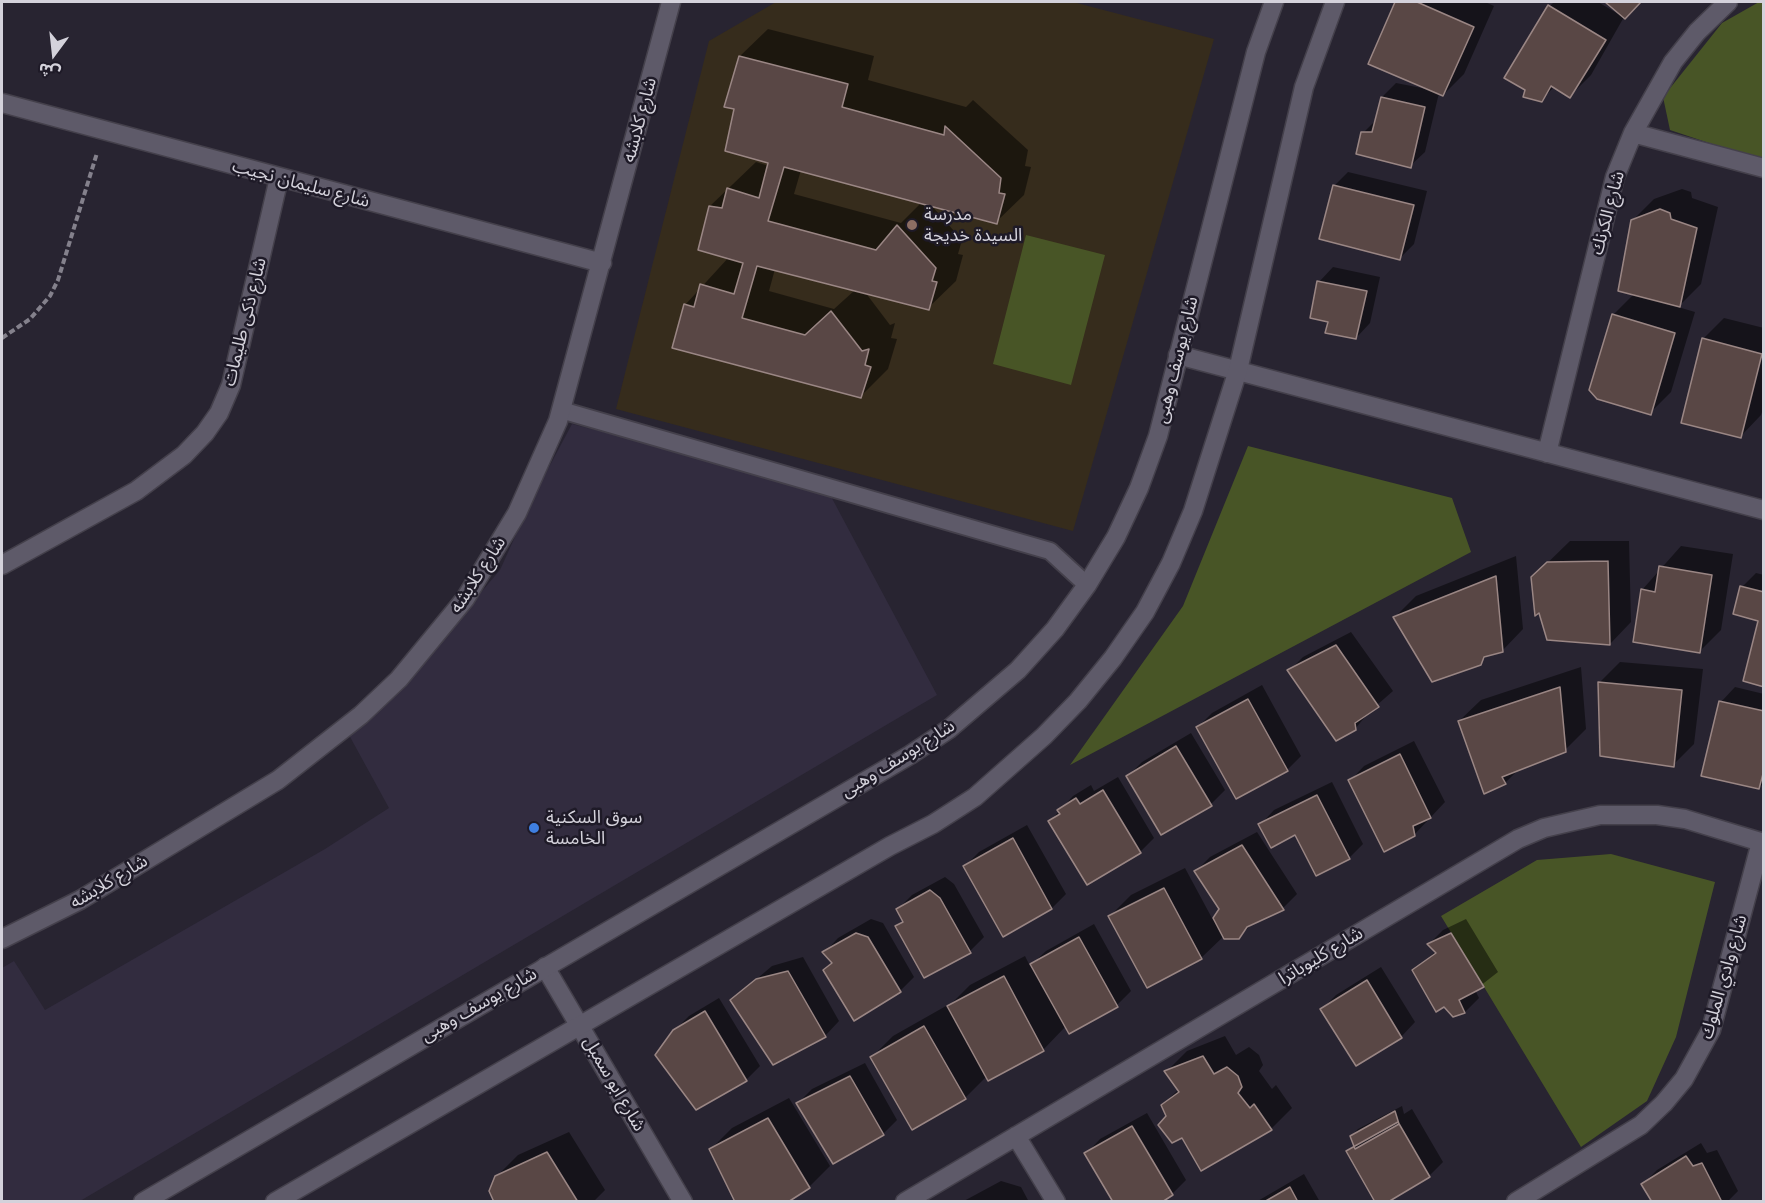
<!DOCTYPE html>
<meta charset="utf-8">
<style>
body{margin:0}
#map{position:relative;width:1765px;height:1203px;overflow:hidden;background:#282431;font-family:Lora,"Noto Sans Arabic",serif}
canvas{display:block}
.frame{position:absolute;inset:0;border:3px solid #d4d2db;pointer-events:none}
.north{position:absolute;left:24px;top:24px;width:60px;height:60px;-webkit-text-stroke:4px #1e1a27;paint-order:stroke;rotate:195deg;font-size:16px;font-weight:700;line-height:24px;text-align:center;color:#d4d2db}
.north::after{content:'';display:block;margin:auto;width:21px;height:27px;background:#d4d2db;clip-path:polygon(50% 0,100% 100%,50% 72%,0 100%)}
</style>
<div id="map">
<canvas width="1765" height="1203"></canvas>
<div class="frame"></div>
<div class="north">ش</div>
</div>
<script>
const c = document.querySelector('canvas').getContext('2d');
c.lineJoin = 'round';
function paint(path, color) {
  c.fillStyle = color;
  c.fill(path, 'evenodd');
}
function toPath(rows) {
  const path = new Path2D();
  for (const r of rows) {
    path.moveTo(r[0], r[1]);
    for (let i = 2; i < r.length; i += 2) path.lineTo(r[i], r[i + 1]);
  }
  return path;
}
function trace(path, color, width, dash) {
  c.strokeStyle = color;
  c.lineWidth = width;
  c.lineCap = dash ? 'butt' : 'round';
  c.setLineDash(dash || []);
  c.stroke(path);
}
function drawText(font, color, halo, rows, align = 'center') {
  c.font = font + ' Lora,"Noto Sans Arabic",serif';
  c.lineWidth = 5;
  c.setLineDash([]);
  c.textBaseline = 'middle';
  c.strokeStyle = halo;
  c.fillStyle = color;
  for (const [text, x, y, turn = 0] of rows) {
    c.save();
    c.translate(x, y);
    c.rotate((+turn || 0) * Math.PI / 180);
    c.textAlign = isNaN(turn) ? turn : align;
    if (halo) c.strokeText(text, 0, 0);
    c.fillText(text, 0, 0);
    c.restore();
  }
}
paint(toPath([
 [572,424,827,489,937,695,80,1201,2,1201,2,968,14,961,45,1010,325,849,389,808,349,735,426,657,500,570,533,497]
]), '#322c3f');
paint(toPath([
 [776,2,1073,2,1214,39,1073,531,616,409,709,41]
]), '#362c1c');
paint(toPath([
 [1759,2,1763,2,1763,161,1670,130,1663,97,1722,23],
 [1026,235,1105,255,1071,385,993,364],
 [1248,446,1452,498,1471,552,1070,765,1183,606],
 [1611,854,1715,882,1676,1037,1647,1101,1581,1147,1441,916,1537,860]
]), '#485526');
paint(toPath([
 [1397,2,1485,2,1494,6,1464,74,1443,95,1439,93,1425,152,1410,166,1363,133,1377,119,1382,97,1396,83,1432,90,1370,63],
 [1554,2,1598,2,1620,15,1608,2,1640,2,1624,17,1591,75,1570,96,1554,87,1541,100,1550,6],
 [768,29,874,56,868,80,966,107,973,100,1028,150,1025,166,1031,167,1024,195,996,222,931,205,962,240,958,254,963,255,956,281,928,308,865,292,890,325,895,323,891,338,897,339,888,369,861,396,685,305,729,257,710,206,756,162,769,166,770,162,736,108,740,56],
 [801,170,922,202,901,223,794,194],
 [775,269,855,290,834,309,769,291],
 [1348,172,1427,191,1414,244,1400,258,1334,186],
 [1682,189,1691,192,1692,198,1718,207,1701,284,1678,307,1695,312,1671,392,1650,413,1613,315,1634,294,1633,220,1654,199],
 [1333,267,1380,277,1370,323,1356,338,1330,321,1319,282],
 [1724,318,1764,328,1764,406,1761,415,1740,437,1703,339],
 [1570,541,1629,541,1631,622,1610,644,1533,577],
 [1681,546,1733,554,1721,630,1700,651,1642,590],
 [1516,556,1523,629,1502,651,1489,654,1480,663,1395,617,1416,596],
 [1756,573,1764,575,1764,685,1760,620,1742,587],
 [1351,632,1393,691,1369,712,1355,729,1289,671,1303,657],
 [1620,662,1703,669,1694,744,1673,765,1599,683],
 [1581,667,1586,729,1565,750,1520,768,1505,783,1484,792,1459,721,1481,700],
 [1262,685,1301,756,1287,770,1198,727,1212,713],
 [1735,687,1764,694,1764,783,1759,788,1721,702],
 [1191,733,1225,790,1211,804,1128,776,1142,762],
 [1414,741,1445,802,1414,835,1350,781,1364,766],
 [1118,777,1154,838,1140,852,1050,821,1073,796,1091,785,1094,791],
 [1332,782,1363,844,1349,858,1296,833,1260,825,1274,810],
 [1027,825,1066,894,1052,908,965,866,979,852],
 [1257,832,1297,894,1283,908,1254,922,1238,938,1224,936,1201,958,1110,916,1131,895,1185,868,1213,920,1221,909,1196,871,1210,857],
 [945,877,954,884,984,937,970,951,897,926,904,920,898,909,912,895],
 [871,919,883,923,914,977,900,991,833,962,825,952,838,938],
 [1466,919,1498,972,1475,990,1479,998,1465,1012,1453,1016,1414,971,1436,951,1429,944,1443,930],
 [1094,924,1131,991,1117,1005,1066,1026,1043,1050,987,1076,965,1098,872,1057,893,1036,946,1006,947,1008,970,985,1025,956,1030,966,1046,951],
 [803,957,839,1021,825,1036,773,1063,732,1000,772,966],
 [1381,967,1415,1022,1401,1037,1357,1064,1322,1009,1336,995],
 [719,998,760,1066,746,1080,674,1031,689,1016],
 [1225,1036,1236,1055,1249,1047,1259,1055,1263,1065,1259,1071,1272,1089,1276,1085,1292,1108,1271,1129,1182,1136,1162,1105,1179,1089,1166,1072,1187,1051],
 [865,1063,897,1120,883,1134,798,1103,812,1089],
 [789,1098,830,1166,809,1187,711,1149,732,1128],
 [1402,1106,1404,1114,1412,1109,1443,1162,1429,1176,1348,1151,1355,1144,1351,1136,1358,1129],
 [1147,1113,1186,1180,1172,1194,1086,1154,1100,1139],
 [569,1132,605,1190,593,1202,496,1202,496,1177,518,1155],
 [1701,1143,1707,1153,1717,1150,1738,1191,1727,1202,1654,1202,1643,1184,1657,1170],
 [1304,1174,1320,1202,1256,1202],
 [1001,1181,1021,1187,1029,1202,962,1202]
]), '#0007');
const building = toPath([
 [1395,2,1417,2,1474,27,1443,96,1368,64,1395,2],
 [1605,2,1641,2,1625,19,1605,2],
 [1548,5,1606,40,1570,98,1551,86,1542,102,1523,97,1525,90,1504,78,1548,5],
 [739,56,848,84,842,107,944,135,945,126,1001,178,999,193,1005,194,997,224,784,167,768,221,876,250,897,225,936,268,932,281,937,282,929,310,757,266,742,318,805,335,831,311,862,351,869,349,865,365,871,367,861,398,672,348,684,304,694,307,700,284,734,294,743,263,698,250,709,206,722,208,727,188,759,198,768,163,725,151,734,109,724,107,739,56],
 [1381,97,1425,107,1411,168,1356,154,1361,132,1372,132,1381,97],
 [1333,185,1414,205,1400,260,1319,239,1333,185],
 [1660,209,1670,213,1671,219,1697,228,1680,307,1618,291,1631,220,1660,209],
 [1317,281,1367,291,1356,339,1325,333,1328,322,1310,318,1317,281],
 [1612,314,1675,333,1651,415,1597,399,1589,390,1612,314],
 [1702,338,1762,354,1741,438,1681,423,1702,338],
 [1608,561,1610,645,1547,640,1539,613,1535,616,1531,577,1547,562,1608,561],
 [1659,566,1712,575,1700,653,1633,642,1641,589,1655,592,1659,566],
 [1496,576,1503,652,1484,657,1481,665,1432,682,1393,617,1496,576],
 [1740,586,1764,592,1764,687,1743,681,1758,621,1733,614,1740,586],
 [1336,645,1379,707,1355,723,1356,730,1336,741,1287,670,1336,645],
 [1598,682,1682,690,1674,767,1600,756,1598,682],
 [1560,687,1566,752,1502,777,1506,784,1484,794,1458,721,1560,687],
 [1248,699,1288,771,1236,799,1196,727,1248,699],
 [1719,701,1764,711,1764,770,1759,789,1701,776,1719,701],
 [1176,746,1212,806,1161,835,1126,776,1176,746],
 [1400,754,1431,818,1413,826,1415,836,1384,852,1348,780,1400,754],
 [1103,790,1141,853,1087,885,1048,821,1060,814,1057,810,1076,798,1080,804,1103,790],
 [1317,795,1350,859,1316,876,1295,835,1271,848,1258,824,1317,795],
 [1013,838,1052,909,1003,937,963,866,1013,838],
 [1242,845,1284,910,1247,927,1239,939,1224,939,1213,918,1219,909,1194,871,1242,845],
 [1164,888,1202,959,1147,988,1108,916,1164,888],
 [930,890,940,898,971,953,924,978,895,926,903,922,896,909,930,890],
 [856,933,868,937,901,992,854,1021,823,970,832,963,822,952,856,933],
 [1451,933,1484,987,1459,1000,1465,1013,1453,1017,1444,1007,1436,1012,1412,970,1436,953,1427,944,1451,933],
 [1079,937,1118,1007,1069,1034,1030,964,1079,937],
 [788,971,826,1037,773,1065,730,1000,756,979,788,971],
 [1004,976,1044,1051,988,1081,947,1006,1004,976],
 [1367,980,1402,1038,1356,1066,1320,1009,1367,980],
 [705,1011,747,1081,696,1110,655,1055,673,1030,705,1011],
 [924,1026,966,1099,912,1130,870,1057,924,1026],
 [1203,1056,1214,1074,1227,1067,1238,1076,1242,1087,1238,1093,1250,1108,1254,1104,1272,1130,1201,1171,1182,1138,1172,1143,1158,1125,1166,1116,1161,1105,1179,1092,1164,1071,1203,1056],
 [850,1076,884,1135,833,1164,796,1103,850,1076],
 [1395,1111,1399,1124,1355,1149,1350,1136,1395,1111],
 [768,1118,810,1188,788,1202,735,1202,709,1149,768,1118],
 [1398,1122,1430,1177,1388,1202,1375,1202,1346,1151,1398,1122],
 [1132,1126,1173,1195,1162,1202,1113,1202,1084,1153,1132,1126],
 [547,1152,578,1202,494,1202,489,1191,495,1176,547,1152],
 [1686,1156,1693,1166,1702,1163,1722,1202,1652,1202,1641,1184,1686,1156],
 [1290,1187,1298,1202,1264,1202,1290,1187]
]);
paint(building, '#594745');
trace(building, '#9a8684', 1.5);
const service = toPath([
 [561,410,1050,551,1087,585]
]);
const minor = toPath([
 [2,103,602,263],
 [1633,133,1764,168],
 [1178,355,1764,510],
 [1547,453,1615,177,1633,133,1673,62,1697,32,1728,2],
 [2,565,136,491,184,455,205,433,219,413,231,385,279,178],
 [2,939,80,900,278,780,361,715,399,679,465,599,517,513,558,421,671,2],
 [545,967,683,1202],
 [1016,1136,1056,1202],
 [905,1202,1518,839,1544,828,1600,815,1657,815,1685,819,1764,843],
 [1516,1202,1641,1125,1664,1103,1684,1079,1711,1030,1761,842]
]);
const tertiary = toPath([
 [143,1202,910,755,949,729,1018,670,1055,629,1087,585,1116,537,1139,488,1158,436,1256,52,1274,2],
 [275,1202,890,846,933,824,975,797,1044,736,1078,701,1113,658,1145,612,1171,563,1193,511,1238,370,1304,87,1335,2]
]);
trace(service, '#44404b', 20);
trace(minor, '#44404b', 21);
trace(tertiary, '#44404b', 21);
trace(toPath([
 [2,338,30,319,50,296,58,280,97,153]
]), '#84818c', 4, [6, 3]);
trace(service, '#5e5a69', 16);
trace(minor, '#5e5a69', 18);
trace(tertiary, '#5e5a69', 18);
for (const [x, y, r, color] of [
 [912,225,6,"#8d6e63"],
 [534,828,6,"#3f7fe0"]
]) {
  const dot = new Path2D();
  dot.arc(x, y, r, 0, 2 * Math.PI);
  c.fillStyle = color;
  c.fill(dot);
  trace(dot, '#1e1a27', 2);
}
drawText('18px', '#d4d2db', '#1e1a27', [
 ["شارع كلابشه",640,120,-75],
 ["شارع سليمان نجيب",301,184,15],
 ["شارع الكرنك",1608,213,-75],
 ["شارع ذكى طليمات",245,322,-76],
 ["شارع يوسف وهبى",1177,360,-76],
 ["شارع كلابشه",478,575,-57],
 ["شارع يوسف وهبى",898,759,-32],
 ["شارع كلابشه",109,882,-31],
 ["شارع كليوباترا",1321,956,-31],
 ["شارع وادي الملوك",1724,977,-74],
 ["شارع يوسف وهبى",479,1005,-30],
 ["شارع ابو سمبل",614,1084,60]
]);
drawText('18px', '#d4d2db', '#1e1a27', [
 ["مدرسة",924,215],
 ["السيدة خديجة",924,236],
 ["سوق السكنية",546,818],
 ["الخامسة",546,839]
], 'left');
</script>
